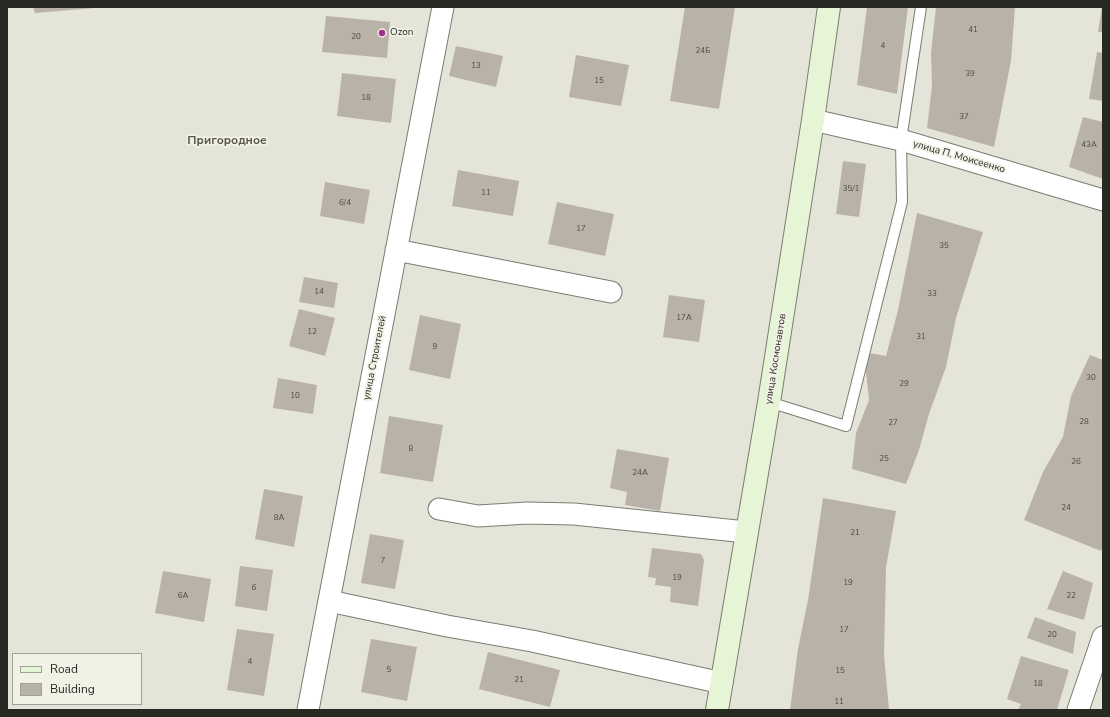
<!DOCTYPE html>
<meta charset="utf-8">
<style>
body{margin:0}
#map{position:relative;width:1110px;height:717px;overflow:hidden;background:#e5e4d9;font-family:"Nunito Sans",sans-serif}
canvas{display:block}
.frame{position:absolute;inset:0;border:8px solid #292924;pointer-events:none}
.legend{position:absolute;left:12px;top:653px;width:130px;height:52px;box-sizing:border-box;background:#f2f1e6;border:1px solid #a2a198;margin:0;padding:5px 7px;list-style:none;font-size:12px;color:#292924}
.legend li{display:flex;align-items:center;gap:8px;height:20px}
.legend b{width:20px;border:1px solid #a2a198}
</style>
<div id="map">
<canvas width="1110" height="717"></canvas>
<div class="frame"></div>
<ul class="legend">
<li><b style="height:5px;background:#e7f5d7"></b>Road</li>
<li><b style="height:11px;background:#b9b2a9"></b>Building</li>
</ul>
</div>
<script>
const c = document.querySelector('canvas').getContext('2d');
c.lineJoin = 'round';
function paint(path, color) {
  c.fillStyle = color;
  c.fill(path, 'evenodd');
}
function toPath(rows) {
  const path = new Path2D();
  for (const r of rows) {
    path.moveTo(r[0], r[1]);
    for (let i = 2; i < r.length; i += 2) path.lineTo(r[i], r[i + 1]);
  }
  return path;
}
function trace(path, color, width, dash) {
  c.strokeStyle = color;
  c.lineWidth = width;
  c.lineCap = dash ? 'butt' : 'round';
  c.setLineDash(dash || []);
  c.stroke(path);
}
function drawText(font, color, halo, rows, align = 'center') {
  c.font = font + ' "Nunito Sans",sans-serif';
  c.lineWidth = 3.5;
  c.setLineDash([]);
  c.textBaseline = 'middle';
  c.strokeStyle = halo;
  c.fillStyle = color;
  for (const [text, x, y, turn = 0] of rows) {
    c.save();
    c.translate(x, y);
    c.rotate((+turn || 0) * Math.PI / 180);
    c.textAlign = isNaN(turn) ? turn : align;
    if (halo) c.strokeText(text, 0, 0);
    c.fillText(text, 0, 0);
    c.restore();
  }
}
paint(toPath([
 [33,7,95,7,95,8,35,13],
 [685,7,735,7,719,109,670,101],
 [867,7,908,7,897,94,857,85],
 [936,7,1015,7,1011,61,994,147,927,128,932,86,931,53],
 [1102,7,1103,7,1103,32,1098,32],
 [326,16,390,22,387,58,322,52],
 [456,46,503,56,496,87,449,76],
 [1097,52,1103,53,1103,101,1089,99],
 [576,55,629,65,621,106,569,97],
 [342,73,396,79,391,123,337,116],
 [1083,117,1103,122,1103,179,1069,167],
 [843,161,866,164,859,217,836,214],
 [458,170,519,181,513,216,452,206],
 [325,182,370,190,364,224,320,216],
 [557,202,614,214,605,256,548,244],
 [917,213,983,232,956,318,946,367,929,414,919,450,906,484,852,469,856,433,869,400,864,352,886,356,898,310],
 [304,277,338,283,334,308,299,302],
 [669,295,705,300,699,342,663,337],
 [299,309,335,318,325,356,289,346],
 [420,315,461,324,450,379,409,370],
 [1090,355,1103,360,1103,544,1101,551,1024,520,1043,472,1063,437,1071,396],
 [278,378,317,385,313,414,273,408],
 [389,416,443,425,433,482,380,473],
 [617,449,669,458,660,511,625,505,627,492,610,488],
 [264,489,303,496,294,547,255,539],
 [823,498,896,511,886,567,884,655,889,710,790,710,798,649,808,600],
 [370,534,404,540,395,589,361,583],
 [652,548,701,554,704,560,698,606,670,602,671,587,655,585,656,578,648,577],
 [240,566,273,570,267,611,235,606],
 [163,571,211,579,204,622,155,613],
 [1063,571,1093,583,1084,620,1047,609],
 [1035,617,1076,632,1073,654,1027,638],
 [237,629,274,634,264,696,227,690],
 [371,639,417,647,407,701,361,692],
 [488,652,560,670,550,707,479,689],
 [1021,656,1069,670,1057,710,1018,710,1021,704,1007,699]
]), '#b9b2a9');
const lane = toPath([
 [769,402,846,426,902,202,901,140,921,7]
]);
const street = toPath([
 [813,120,901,140,1103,200],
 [396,250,611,292],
 [439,509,478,516,527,513,574,514,746,532],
 [329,601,447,626,532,641,722,683],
 [308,710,443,7],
 [1078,710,1103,637]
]);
const secondary = toPath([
 [717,710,769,402,813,120,829,7]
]);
trace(lane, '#7d7c72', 12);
trace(street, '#7d7c72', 23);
trace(secondary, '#7d7c72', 24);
trace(lane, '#fff', 10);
trace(street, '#fff', 21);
trace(secondary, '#e7f5d7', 22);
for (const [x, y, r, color] of [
 [382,33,4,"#a13290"]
]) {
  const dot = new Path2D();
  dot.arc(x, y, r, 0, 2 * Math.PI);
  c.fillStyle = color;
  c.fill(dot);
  trace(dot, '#f2f1e6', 1.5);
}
drawText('8px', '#4d4b45', null, [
 ["41",973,30],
 ["20",356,37],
 ["4",883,46],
 ["24Б",703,51],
 ["13",476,66],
 ["39",970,74],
 ["15",599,81],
 ["18",366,98],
 ["37",964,117],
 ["43А",1089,145],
 ["35/1",851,189],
 ["11",486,193],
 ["6/4",345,203],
 ["17",581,229],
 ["35",944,246],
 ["14",319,292],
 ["33",932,294],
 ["17А",684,318],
 ["12",312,332],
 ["31",921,337],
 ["9",435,347],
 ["30",1091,378],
 ["29",904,384],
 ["10",295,396],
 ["28",1084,422],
 ["27",893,423],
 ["8",411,449],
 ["25",884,459],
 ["26",1076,462],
 ["24А",640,473],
 ["24",1066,508],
 ["8А",279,518],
 ["21",855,533],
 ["7",383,561],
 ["19",677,578],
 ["19",848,583],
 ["6",254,588],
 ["6А",183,596],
 ["22",1071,596],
 ["17",844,630],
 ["20",1052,635],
 ["4",250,662],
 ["5",389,670],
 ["15",840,671],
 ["21",519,680],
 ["18",1038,684],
 ["11",839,702]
]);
drawText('10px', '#292924', '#f2f1e6', [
 ["Ozon",390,33]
], 'left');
drawText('10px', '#292924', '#f2f1e6', [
 ["улица П. Моисеенко",959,157,16],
 ["улица Строителей",375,358,-79],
 ["улица Космонавтов",776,359,-81]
]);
drawText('bold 12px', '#59584f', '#f2f1e6', [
 ["Пригородное",227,141]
]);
</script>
